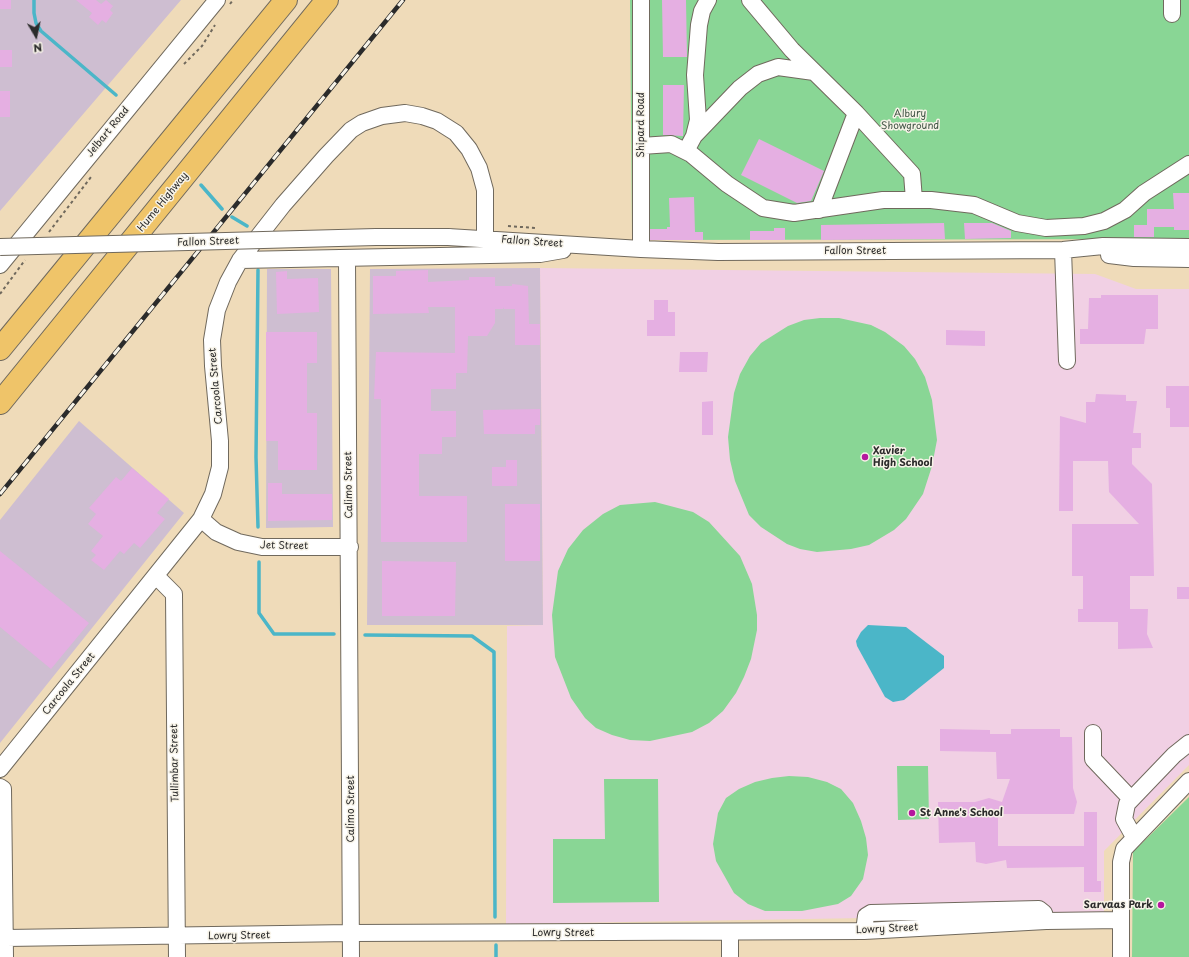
<!DOCTYPE html>
<style>
body{margin:0}
#map{position:relative;width:1189px;height:957px;overflow:hidden;background:#efdbb9;font-family:"Playpen Sans",sans-serif}
canvas{display:block}
.north{position:absolute;left:16px;top:16px;width:40px;height:40px;-webkit-text-stroke:3px #f7f3e8;paint-order:stroke;rotate:171deg;font-size:11px;font-weight:700;line-height:16px;text-align:center;color:#2b2b2b}
.north::after{content:'';display:block;margin:auto;width:14px;height:18px;background:#2b2b2b;clip-path:polygon(50% 0,100% 100%,50% 72%,0 100%)}
</style>
<div id="map">
<canvas width="1189" height="957"></canvas>
<div class="north">N</div>
</div>
<script>
const c = document.querySelector('canvas').getContext('2d');
c.lineJoin = 'round';
function paint(path, color) {
  c.fillStyle = color;
  c.fill(path, 'evenodd');
}
function toPath(rows) {
  const path = new Path2D();
  for (const r of rows) {
    path.moveTo(r[0], r[1]);
    for (let i = 2; i < r.length; i += 2) path.lineTo(r[i], r[i + 1]);
  }
  return path;
}
function trace(path, color, width, dash) {
  c.strokeStyle = color;
  c.lineWidth = width;
  c.lineCap = dash ? 'butt' : 'round';
  c.setLineDash(dash || []);
  c.stroke(path);
}
function drawText(font, color, halo, rows, align = 'center') {
  c.font = font + ' "Playpen Sans",sans-serif';
  c.lineWidth = 3;
  c.setLineDash([]);
  c.textBaseline = 'middle';
  c.strokeStyle = halo;
  c.fillStyle = color;
  for (const [text, x, y, turn = 0] of rows) {
    c.save();
    c.translate(x, y);
    c.rotate((+turn || 0) * Math.PI / 180);
    c.textAlign = isNaN(turn) ? turn : align;
    if (halo) c.strokeText(text, 0, 0);
    c.fillText(text, 0, 0);
    c.restore();
  }
}
paint(toPath([
 [540,268,1095,274,1136,289,1189,289,1189,765,1104,851,1104,914,506,924,507,626,543,625]
]), '#f1d0e4');
paint(toPath([
 [0,0,181,0,0,211],
 [540,268,543,625,367,625,370,269],
 [267,269,331,269,333,527,266,528],
 [79,421,184,513,0,743,0,520]
]), '#cebed1');
paint(toPath([
 [630,0,1189,0,1189,239,649,240,632,238],
 [820,318,839,318,871,325,885,332,904,346,915,359,925,377,932,400,937,440,932,466,923,494,906,519,894,530,869,545,851,549,817,552,800,549,787,544,761,527,749,515,735,481,730,460,728,437,734,393,740,374,750,356,761,343,788,326,804,320],
 [655,502,693,512,709,522,740,556,752,584,757,615,757,630,751,659,744,677,736,693,723,711,709,723,692,732,650,741,630,740,612,735,596,728,585,718,571,698,555,657,552,615,558,571,568,549,583,530,603,514,620,505],
 [897,766,928,766,929,819,898,820],
 [789,776,808,777,827,782,841,789,853,803,861,821,866,838,868,855,863,879,851,896,838,904,802,911,765,911,748,904,734,893,716,861,713,844,718,813,726,798,739,789,755,782,772,778],
 [604,779,658,779,659,902,553,903,553,839,605,839],
 [1189,797,1189,957,1132,957,1133,852]
]), '#89d695');
paint(toPath([
 [868,625,906,627,944,656,944,668,904,700,893,702,885,697,857,646,856,641,861,632]
]), '#4bb6c8');
trace(toPath([
 [34,0,34,13,36,23,41,31,116,95],
 [201,185,222,209],
 [232,217,247,226],
 [258,270,256,457,258,527],
 [259,562,259,613,274,634,334,634],
 [365,635,472,636,494,652,495,917],
 [496,957,496,945]
]), '#4bb6c8', 3.5);
paint(toPath([
 [0,0,11,0,11,9,0,9],
 [76,0,96,0,101,4,106,0,113,6,110,10,113,13,106,23,102,20,98,25,89,17,92,13],
 [662,0,686,0,687,57,663,57],
 [0,50,12,50,12,67,0,67],
 [663,85,684,85,683,136,663,135],
 [0,91,10,91,10,117,0,117],
 [759,139,824,171,811,201,797,203,741,175],
 [1173,193,1189,193,1189,230,1174,230,1174,227,1154,227,1154,237,1134,237,1134,225,1147,225,1147,209,1174,209],
 [694,197,695,232,703,232,703,240,650,240,650,229,667,229,667,227,670,227,669,198],
 [944,223,945,239,821,240,821,225],
 [964,223,992,223,1011,231,1011,238,965,239],
 [774,228,785,228,785,240,750,240,750,231,774,231],
 [428,270,428,282,469,280,469,277,495,277,495,286,512,286,512,284,528,286,529,324,540,324,540,345,515,345,515,309,504,309,504,307,503,309,495,309,495,323,487,336,468,336,467,373,456,373,456,389,431,389,431,411,456,411,456,437,442,437,442,454,419,454,419,496,467,496,467,542,381,542,381,399,374,399,376,352,455,353,455,307,428,307,429,313,373,314,373,276,396,276,396,271],
 [287,271,287,279,318,278,319,312,277,314,276,272],
 [1101,295,1158,295,1158,329,1146,329,1144,344,1080,344,1080,329,1088,329,1089,298,1101,298],
 [654,300,668,300,668,312,675,312,675,336,647,336,647,320,654,320],
 [946,330,985,331,985,346,946,345],
 [266,332,317,332,317,363,307,363,307,413,317,413,317,470,278,470,278,441,266,441],
 [680,352,708,352,707,372,679,372],
 [1166,386,1189,386,1189,427,1170,427,1170,408,1166,408],
 [1096,394,1126,395,1126,401,1137,401,1133,433,1141,433,1141,448,1132,448,1132,464,1152,484,1154,576,1130,576,1130,609,1148,609,1147,634,1153,648,1118,649,1118,622,1078,622,1078,609,1083,609,1083,576,1072,576,1072,524,1139,524,1109,492,1108,461,1073,461,1073,511,1059,511,1060,416,1086,423,1086,402,1095,402],
 [713,401,713,435,702,435,702,402],
 [540,409,540,425,535,425,535,434,484,434,483,410],
 [506,460,517,460,517,486,492,486,492,467,506,467],
 [132,468,169,499,157,513,165,519,140,548,134,543,124,554,120,551,104,570,91,560,96,555,91,551,103,536,88,524,96,514,89,508,116,477,121,481],
 [268,483,282,483,282,494,332,494,332,520,268,521],
 [505,504,540,504,540,561,505,561],
 [0,551,89,623,51,669,0,627],
 [382,561,456,562,455,616,382,616],
 [1177,587,1189,587,1189,599,1177,599],
 [940,729,990,730,990,734,1011,734,1011,729,1060,729,1060,737,1072,737,1073,788,1077,802,1074,814,998,814,998,846,1084,846,1084,812,1097,812,1097,881,1101,881,1101,892,1084,892,1084,867,1007,868,1006,860,986,864,976,862,975,842,939,843,938,802,975,802,989,798,1002,802,1010,779,997,779,996,752,940,751]
]), '#e5afe2');
const minor = toPath([
 [750,0,792,50,856,113,912,174,914,200],
 [1172,0,1172,14],
 [694,136,740,88,758,74,778,67,814,72],
 [641,146,671,144,691,154,727,184,763,208,794,213,883,200,931,200,974,205,1017,223,1046,228,1084,226,1104,221,1125,210,1144,193,1189,164],
 [686,151,694,136,698,120,695,75,699,25,702,11,708,0],
 [819,210,856,113],
 [448,237,641,249,718,252,1063,250,1103,246,1189,247],
 [641,249,641,0],
 [1063,250,1067,361],
 [1109,255,1134,258,1189,259],
 [347,259,351,957],
 [240,260,540,254,563,250],
 [0,265,217,0],
 [201,519,216,532,238,542,262,547,350,547],
 [156,576,174,594,177,957],
 [1093,733,1093,759,1131,799],
 [0,769,201,519,213,494,220,467,220,441,213,366,212,340,217,310,228,282,240,260,283,205,326,156,351,130,362,123,382,116,405,113,422,116,437,121,456,133,469,149,479,168,485,190,485,239],
 [0,787,3,789,5,957],
 [1134,837,1124,819,1127,804,1174,755,1189,743],
 [864,931,866,916,871,913,1039,909,1044,913,1046,921],
 [730,933,730,957],
 [6,938,351,933,864,931,1046,921,1121,920],
 [1121,957,1121,862,1124,849,1189,781]
]);
const highway = toPath([
 [0,349,286,0],
 [0,403,327,0]
]);
trace(minor, '#70695d', 18);
trace(highway, '#70695d', 24);
trace(toPath([
 [230,4,233,0],
 [184,64,202,46,215,25],
 [508,226,535,228],
 [49,232,91,177],
 [0,294,25,260]
]), '#70695d', 2, [3, 3]);
trace(minor, '#fff', 16);
trace(highway, '#efc469', 22);
const rail = toPath([
 [0,494,403,0]
]);
trace(rail, '#2b2b2b', 4.5);
trace(rail, '#f7f3e8', 3, [9]);
const minorBridge = toPath([
 [0,247,376,237,448,237]
]);
trace(minorBridge, '#70695d', 18, []);
trace(minorBridge, '#fff', 16);
for (const [x, y, r, color] of [
 [865,457,4,"#b5179e"],
 [912,813,4,"#b5179e"],
 [1161,905,4,"#b5179e"]
]) {
  const dot = new Path2D();
  dot.arc(x, y, r, 0, 2 * Math.PI);
  c.fillStyle = color;
  c.fill(dot);
  trace(dot, '#f7f3e8', 1.5);
}
drawText('10px', '#425646', '#f7f3e8', [
 ["Albury",910,114],
 ["Showground",910,126]
]);
drawText('10px', '#2b2b2b', '#f7f3e8', [
 ["Shipard Road",641,125,-90],
 ["Jelbart Road",108,132,-51],
 ["Hume Highway",163,202,-51],
 ["Fallon Street",208,242,-2],
 ["Fallon Street",532,242,4],
 ["Fallon Street",855,251],
 ["Carcoola Street",216,386,-95],
 ["Calimo Street",349,485,-91],
 ["Jet Street",284,546,1],
 ["Carcoola Street",69,684,-51],
 ["Tullimbar Street",175,763,-91],
 ["Calimo Street",351,809,-90],
 ["Lowry Street",887,929,-3],
 ["Lowry Street",563,933],
 ["Lowry Street",239,936,-1]
]);
drawText('bold 10px', '#2b2b2b', '#f7f3e8', [
 ["Xavier",873,451],
 ["High School",873,463],
 ["St Anne's School",920,813],
 ["Sarvaas Park",1153,905,"right"]
], 'left');
</script>
